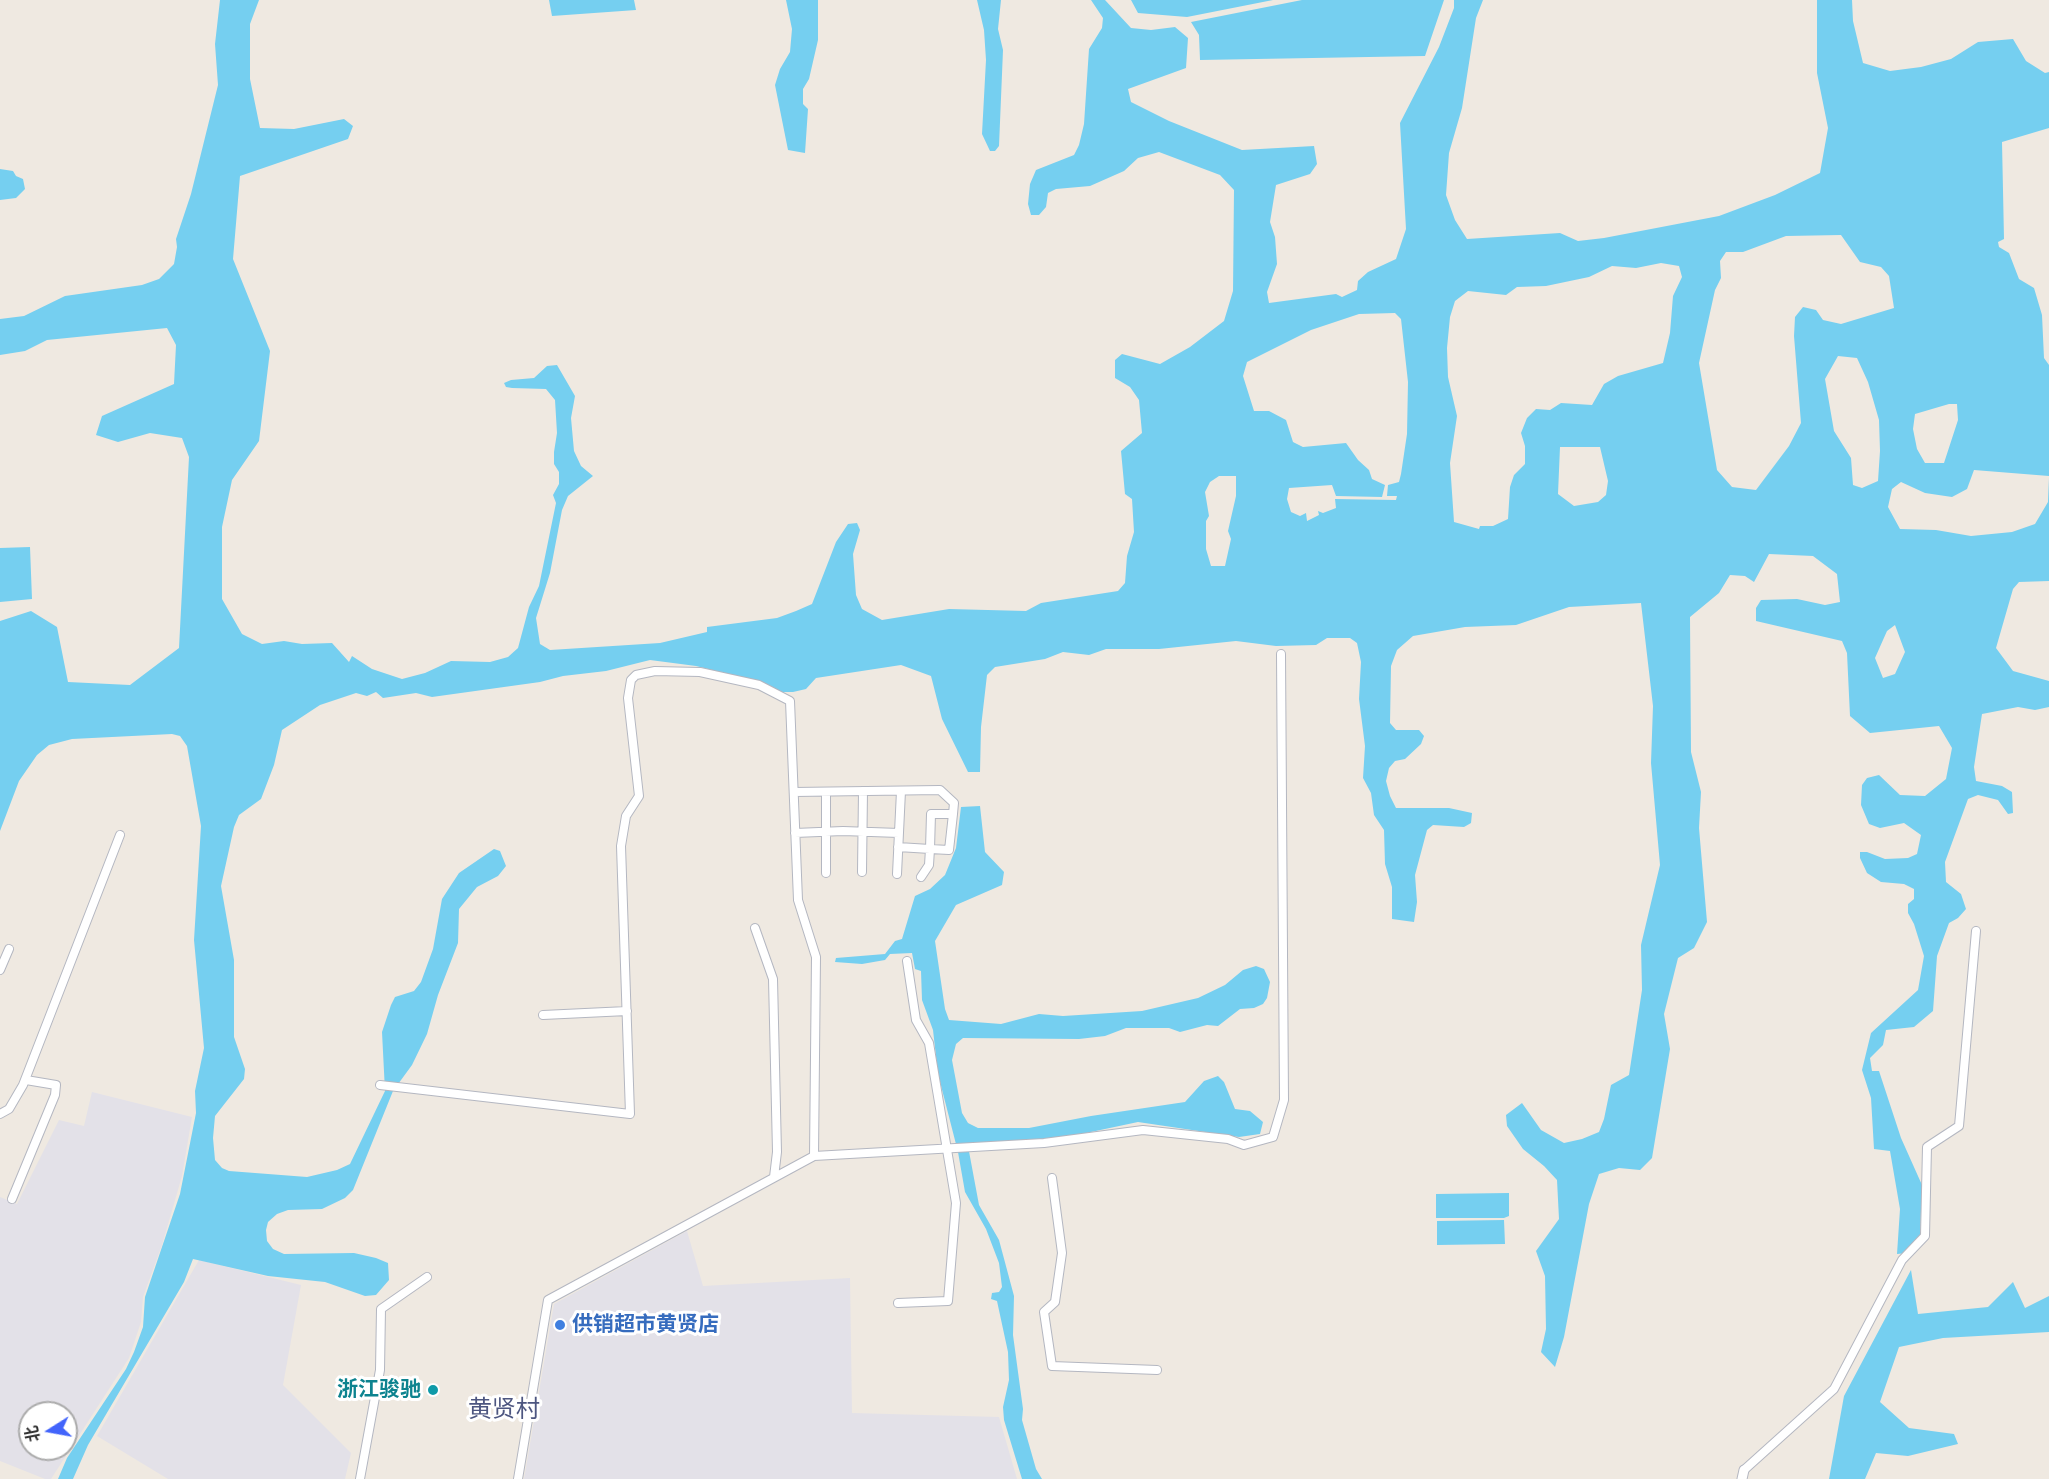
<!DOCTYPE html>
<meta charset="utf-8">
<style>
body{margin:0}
#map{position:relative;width:2049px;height:1479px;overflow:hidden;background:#efe9e1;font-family:"PT Sans Narrow","Noto Sans SC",sans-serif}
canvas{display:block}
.north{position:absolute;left:18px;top:1401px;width:60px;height:60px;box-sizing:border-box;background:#fff;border:2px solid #ababab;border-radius:50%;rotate:259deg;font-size:16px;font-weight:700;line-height:24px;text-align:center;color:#2e2e2e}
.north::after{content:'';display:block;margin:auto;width:21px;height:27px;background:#4264fb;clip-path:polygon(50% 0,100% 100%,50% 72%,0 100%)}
</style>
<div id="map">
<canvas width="2049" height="1479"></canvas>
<div class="north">北</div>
</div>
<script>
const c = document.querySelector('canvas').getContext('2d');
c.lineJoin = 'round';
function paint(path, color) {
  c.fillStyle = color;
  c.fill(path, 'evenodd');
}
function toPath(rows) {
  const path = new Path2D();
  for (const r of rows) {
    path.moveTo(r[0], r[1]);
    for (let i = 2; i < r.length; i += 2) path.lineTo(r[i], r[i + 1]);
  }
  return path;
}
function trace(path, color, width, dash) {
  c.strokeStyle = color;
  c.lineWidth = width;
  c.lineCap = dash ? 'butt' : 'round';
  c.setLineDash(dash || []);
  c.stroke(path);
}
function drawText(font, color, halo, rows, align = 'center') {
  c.font = font + ' "PT Sans Narrow","Noto Sans SC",sans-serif';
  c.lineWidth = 6;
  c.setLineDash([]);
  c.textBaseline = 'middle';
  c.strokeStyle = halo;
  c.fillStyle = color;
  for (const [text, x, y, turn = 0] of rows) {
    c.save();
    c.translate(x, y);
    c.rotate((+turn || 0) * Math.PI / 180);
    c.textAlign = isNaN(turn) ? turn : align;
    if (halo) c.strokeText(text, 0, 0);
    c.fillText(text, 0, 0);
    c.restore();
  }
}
paint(toPath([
 [92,1092,192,1117,182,1176,162,1245,143,1297,141,1322,129,1358,51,1479,45,1479,0,1461,0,1197,17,1204,59,1120,84,1126],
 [30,1413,66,1413,66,1449,30,1449],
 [687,1231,703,1286,850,1278,852,1413,999,1417,1017,1479,524,1479,554,1304],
 [199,1260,301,1285,283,1385,351,1453,345,1479,168,1479,97,1436]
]), '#e3e1e8');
paint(toPath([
 [220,0,259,0,250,24,250,79,260,128,294,129,344,119,353,126,348,139,240,176,233,259,270,351,259,441,232,480,222,527,222,599,242,634,262,644,284,641,302,644,332,643,349,662,352,656,372,669,402,679,425,673,451,661,490,662,508,657,518,648,529,607,539,586,556,503,553,495,559,484,559,472,554,464,554,452,557,433,555,400,546,389,512,388,506,387,504,383,511,380,534,378,547,366,557,365,575,396,571,418,574,451,581,466,593,476,568,496,562,510,550,573,536,618,540,644,550,650,660,643,707,632,707,627,777,618,796,611,812,604,836,542,848,524,857,523,860,530,853,554,856,595,862,609,882,620,949,609,1026,611,1041,603,1118,591,1125,583,1127,556,1134,532,1132,499,1125,494,1121,451,1142,433,1139,400,1130,387,1115,378,1115,360,1122,354,1160,364,1190,347,1224,321,1233,291,1234,190,1220,175,1159,152,1138,158,1124,171,1090,186,1056,189,1048,193,1046,207,1039,215,1031,215,1028,204,1030,184,1036,170,1074,155,1079,145,1084,124,1089,49,1102,28,1103,18,1091,0,1105,0,1131,28,1151,30,1175,27,1188,38,1186,68,1128,89,1131,102,1169,121,1242,150,1314,146,1317,164,1310,174,1276,185,1270,222,1275,237,1277,264,1267,292,1269,303,1336,294,1342,297,1357,290,1358,281,1368,272,1396,259,1406,229,1400,123,1439,47,1454,8,1454,0,1483,0,1476,18,1462,108,1449,153,1446,195,1455,220,1467,239,1560,233,1578,241,1604,238,1719,216,1775,195,1820,173,1828,128,1817,73,1817,0,1852,0,1853,21,1863,63,1890,71,1921,67,1951,59,1978,42,2013,39,2026,61,2045,73,2049,72,2049,128,2002,142,2004,239,1998,242,1999,247,2009,253,2019,279,2034,288,2042,315,2044,358,2049,365,2049,476,1974,470,1967,489,1952,497,1925,493,1901,482,1892,489,1888,507,1900,529,1936,530,1971,536,2012,532,2035,524,2048,502,2049,478,2049,581,2019,582,2013,589,1996,648,2013,671,2049,681,2049,707,2035,710,2018,707,1982,714,1974,767,1976,781,2002,786,2012,792,2013,813,2008,814,1998,800,1978,795,1968,799,1945,862,1946,882,1961,894,1966,909,1958,918,1949,923,1937,956,1933,1011,1914,1027,1886,1030,1883,1045,1870,1058,1872,1071,1879,1071,1901,1138,1922,1185,1920,1235,1908,1253,1897,1254,1900,1209,1890,1151,1874,1149,1871,1098,1862,1070,1871,1033,1918,990,1924,956,1914,924,1908,913,1908,904,1914,899,1914,889,1904,884,1881,882,1867,873,1860,858,1860,852,1867,852,1885,859,1908,858,1917,854,1921,835,1904,823,1880,828,1869,824,1861,805,1862,785,1867,778,1879,775,1900,795,1925,796,1946,779,1952,748,1939,726,1870,733,1850,716,1847,653,1842,641,1756,621,1756,608,1761,600,1797,599,1825,605,1840,602,1837,574,1813,556,1769,554,1754,582,1745,576,1730,575,1719,593,1690,617,1691,752,1701,792,1699,828,1707,922,1694,948,1678,958,1664,1014,1670,1049,1652,1158,1640,1170,1619,1168,1599,1174,1589,1204,1564,1337,1555,1367,1541,1352,1546,1329,1545,1276,1536,1251,1559,1219,1557,1180,1544,1166,1523,1149,1507,1126,1506,1115,1522,1103,1541,1130,1564,1143,1582,1139,1599,1132,1604,1119,1611,1085,1629,1075,1642,990,1641,945,1660,865,1651,763,1653,706,1641,603,1569,607,1516,625,1465,627,1413,636,1397,650,1391,666,1390,723,1396,730,1419,730,1424,736,1421,744,1405,759,1395,761,1389,768,1386,781,1390,796,1396,808,1449,808,1472,813,1471,823,1464,827,1433,825,1427,830,1415,875,1417,902,1414,922,1392,919,1392,887,1385,864,1384,830,1374,815,1371,793,1363,778,1365,746,1359,699,1361,662,1357,643,1350,638,1327,638,1316,645,1276,646,1236,641,1159,649,1106,649,1089,655,1063,652,1045,659,995,667,987,675,981,727,980,772,968,772,942,719,931,676,901,665,816,678,806,689,793,692,781,692,760,682,696,666,650,660,606,671,563,676,540,682,432,697,416,693,383,698,376,692,367,696,356,693,320,705,282,730,274,765,261,799,239,815,234,827,221,886,234,960,234,1037,245,1069,244,1079,215,1116,213,1138,215,1160,222,1168,229,1171,307,1177,337,1170,350,1164,385,1091,382,1032,391,1005,395,997,414,991,421,982,433,949,442,899,459,873,494,849,500,851,506,866,498,876,477,887,459,909,458,943,438,995,427,1034,412,1065,393,1091,353,1190,345,1198,322,1209,288,1210,277,1214,268,1222,266,1230,267,1241,273,1249,284,1254,354,1253,376,1258,388,1263,389,1280,376,1295,365,1296,325,1282,268,1276,193,1259,184,1282,88,1445,73,1479,58,1479,67,1458,126,1369,134,1352,143,1327,145,1297,180,1194,196,1113,195,1091,204,1048,194,940,201,826,187,746,180,736,172,734,72,739,49,745,37,755,19,781,0,831,0,621,31,611,57,627,68,682,130,685,179,648,189,457,182,438,150,433,118,442,96,435,102,416,174,384,176,345,167,328,47,340,25,351,0,355,0,319,24,316,65,296,142,285,159,279,174,264,177,247,176,239,191,194,218,85,215,44],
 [1841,235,1860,262,1881,267,1889,276,1894,308,1841,324,1823,320,1816,310,1803,307,1795,317,1794,336,1801,423,1789,446,1756,490,1732,487,1717,470,1699,363,1715,290,1721,278,1720,261,1726,252,1743,252,1786,236],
 [1661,263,1679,266,1682,277,1673,296,1670,333,1663,363,1618,376,1604,384,1592,405,1561,403,1550,410,1536,409,1527,418,1521,433,1525,446,1525,464,1514,475,1510,487,1508,519,1493,526,1480,526,1479,529,1454,522,1450,463,1457,416,1448,377,1447,348,1450,317,1455,301,1468,291,1506,295,1517,287,1546,286,1589,277,1612,266,1636,268],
 [1395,313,1401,319,1408,382,1407,434,1401,474,1399,482,1388,485,1387,496,1397,496,1396,500,1335,499,1336,508,1323,513,1318,511,1319,515,1307,521,1306,513,1300,516,1291,512,1287,499,1289,488,1332,485,1336,496,1382,497,1385,485,1372,479,1369,470,1358,460,1346,443,1303,447,1293,442,1286,420,1269,411,1254,411,1243,376,1247,362,1311,330,1359,314],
 [1838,356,1857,358,1868,382,1879,420,1880,451,1878,481,1862,488,1853,485,1851,458,1834,431,1825,379],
 [1949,404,1957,404,1958,420,1944,463,1925,463,1917,449,1913,429,1915,414],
 [1560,447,1600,447,1608,481,1606,495,1598,502,1574,506,1558,494],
 [1219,476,1236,476,1236,496,1228,531,1231,539,1225,566,1211,566,1206,549,1206,521,1209,516,1205,492,1210,482],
 [1895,625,1905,652,1895,674,1883,678,1875,658,1887,631],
 [549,0,634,0,636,10,552,16],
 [786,0,818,0,818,40,809,79,803,89,803,104,808,109,805,153,788,150,775,85,780,69,790,52,792,29],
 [977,0,1001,0,998,29,1003,50,999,146,995,151,990,151,982,134,986,60,984,30],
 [1131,0,1273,0,1187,17,1138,13],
 [1302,0,1444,0,1425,56,1200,60,1199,35,1191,22],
 [0,169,13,171,16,176,23,179,25,189,16,198,0,200],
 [30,547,32,599,0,602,0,548],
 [980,806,985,852,1004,872,1002,885,956,905,935,941,945,1009,949,1020,1001,1024,1039,1014,1063,1016,1142,1011,1198,998,1225,985,1243,970,1256,966,1264,969,1270,982,1267,998,1263,1004,1254,1008,1240,1009,1218,1026,1207,1025,1180,1032,1169,1028,1126,1028,1105,1036,1079,1039,963,1038,956,1044,952,1060,962,1113,968,1123,978,1128,1029,1128,1091,1116,1185,1102,1204,1081,1218,1076,1224,1082,1235,1109,1250,1111,1263,1122,1260,1134,1239,1137,1138,1122,1072,1136,968,1146,979,1205,999,1240,1014,1296,1013,1335,1023,1409,1022,1420,1036,1469,1042,1479,1022,1479,1004,1420,1003,1407,1009,1380,1008,1352,997,1301,991,1299,992,1293,999,1292,1002,1287,999,1263,986,1229,965,1192,958,1152,938,1074,933,1030,922,1000,921,971,915,969,912,953,890,954,885,960,862,964,835,962,836,958,885,954,895,941,902,939,915,896,930,889,945,875,956,848,961,807],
 [1509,1193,1509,1216,1504,1218,1436,1218,1436,1194],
 [1504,1220,1505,1244,1437,1245,1437,1221],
 [1911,1270,1918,1314,1988,1307,2013,1282,2025,1308,2049,1296,2049,1332,1943,1338,1899,1347,1880,1402,1909,1428,1954,1434,1958,1444,1908,1456,1876,1453,1865,1479,1829,1479,1844,1396]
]), '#75cff0');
const minor = toPath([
 [794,792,940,790,954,803,953,814],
 [826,792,826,873],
 [795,833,843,831,899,833],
 [898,847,930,849,949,850,953,814,931,814,930,849,929,865,921,877],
 [862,872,863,791],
 [897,874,901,791],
 [755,928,773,979,777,1152,774,1177],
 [0,970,9,949],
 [543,1015,627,1011],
 [380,1085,630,1114,621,846,626,816,639,796,628,698,631,680,636,675,655,671,700,672,759,685,790,701,798,900,816,957,814,1156],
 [0,1114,9,1109,23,1085,120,835],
 [1052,1178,1062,1253,1055,1302,1044,1312,1052,1366,1157,1370],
 [12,1199,55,1095,56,1085,26,1080],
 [898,1303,948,1301,956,1203,929,1043,916,1020,907,961],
 [1744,1470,1834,1389,1902,1260,1925,1236,1927,1147,1959,1126,1976,931],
 [360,1479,380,1370,381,1309,427,1277],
 [518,1479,548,1300,814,1156,1044,1143,1143,1130,1228,1139,1244,1145,1273,1137,1284,1100,1281,654]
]);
const tertiary = toPath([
 [1742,1479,1744,1470]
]);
trace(minor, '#b4b7c1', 10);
trace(tertiary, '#b4b7c1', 11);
trace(minor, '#fff', 8);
trace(tertiary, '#fff', 9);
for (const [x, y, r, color] of [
 [560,1325,6,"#3f7fe0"],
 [433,1390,6,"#0f9aa8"]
]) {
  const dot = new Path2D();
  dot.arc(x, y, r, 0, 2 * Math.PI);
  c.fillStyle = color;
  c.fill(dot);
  trace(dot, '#fff', 2);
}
drawText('bold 21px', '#366cbe', '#fff', [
 ["供销超市黄贤店",572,1325]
], 'left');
drawText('bold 21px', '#0d838f', '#fff', [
 ["浙江骏驰",421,1390]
], 'right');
drawText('24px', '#4d5680', '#fff', [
 ["黄贤村",504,1410]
]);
</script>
